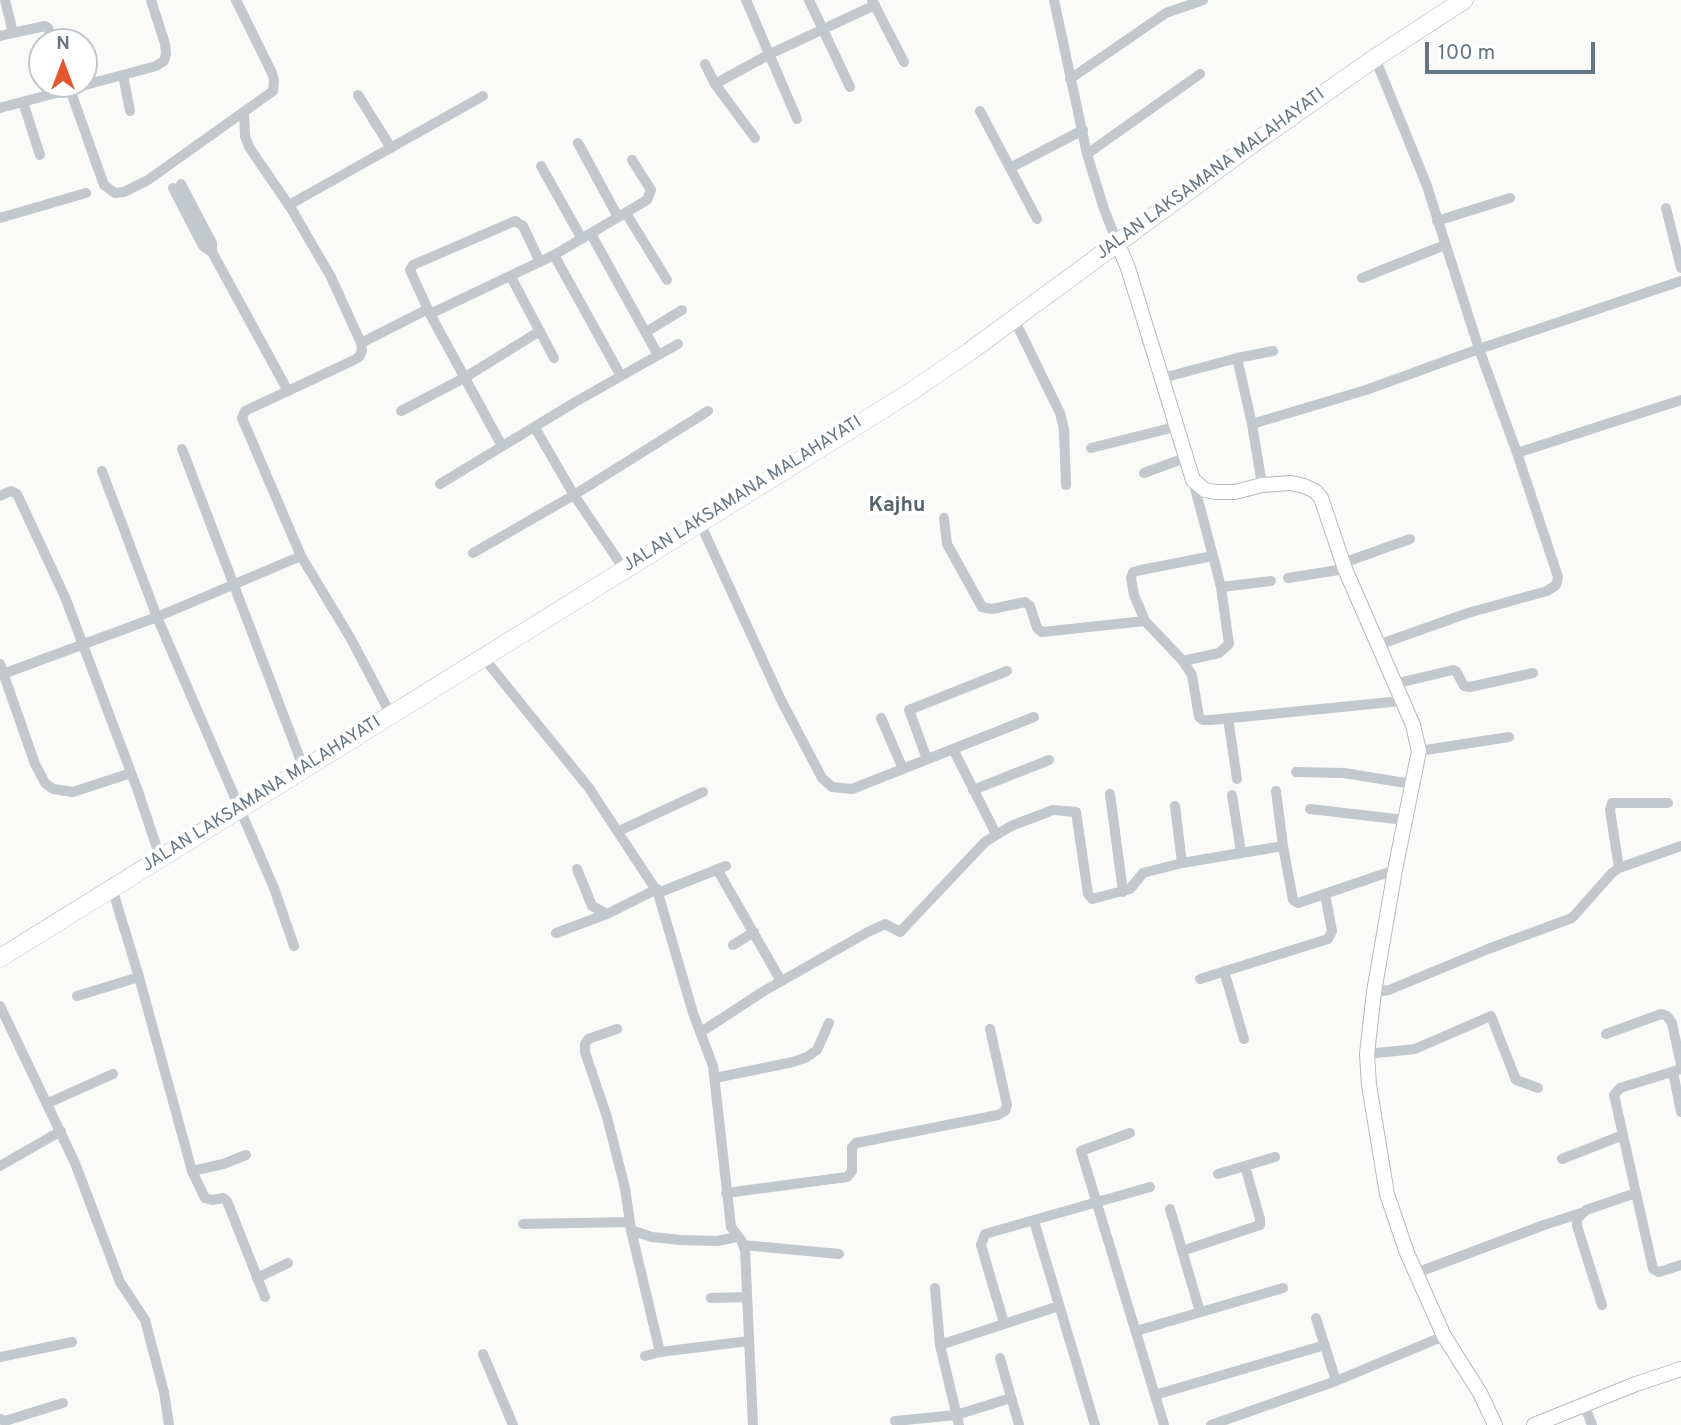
<!DOCTYPE html>
<style>
body{margin:0}
#map{position:relative;width:1681px;height:1425px;overflow:hidden;background:#fafaf8;font-family:Overpass,sans-serif}
canvas{display:block}
.north{position:absolute;left:28px;top:28px;width:70px;height:70px;box-sizing:border-box;background:#fff;border:2px solid #c1c8cd;border-radius:50%;rotate:0deg;font-size:19px;font-weight:700;line-height:28px;text-align:center;color:#657683}
.north::after{content:'';display:block;margin:auto;width:24px;height:32px;background:#e4572e;clip-path:polygon(50% 0,100% 100%,50% 72%,0 100%)}
.scale{position:absolute;left:1425px;top:42px;width:170px;height:32px;box-sizing:border-box;border:4px solid #657683;border-top:0;padding-left:9px;font-size:21px;line-height:24px;white-space:nowrap;color:#657683;-webkit-text-stroke:5px #fff;paint-order:stroke}
</style>
<div id="map">
<canvas width="1681" height="1425"></canvas>
<div class="north">N</div>
<div class="scale">100 m</div>
</div>
<script>
const c = document.querySelector('canvas').getContext('2d');
c.lineJoin = 'round';
function toPath(rows) {
  const path = new Path2D();
  for (const r of rows) {
    path.moveTo(r[0], r[1]);
    for (let i = 2; i < r.length; i += 2) path.lineTo(r[i], r[i + 1]);
  }
  return path;
}
function trace(path, color, width, dash) {
  c.strokeStyle = color;
  c.lineWidth = width;
  c.lineCap = dash ? 'butt' : 'round';
  c.setLineDash(dash || []);
  c.stroke(path);
}
function drawText(font, color, halo, rows, align = 'center') {
  c.font = font + ' Overpass,sans-serif';
  c.lineWidth = 7;
  c.setLineDash([]);
  c.textBaseline = 'middle';
  c.strokeStyle = halo;
  c.fillStyle = color;
  for (const [text, x, y, turn = 0] of rows) {
    c.save();
    c.translate(x, y);
    c.rotate((+turn || 0) * Math.PI / 180);
    c.textAlign = isNaN(turn) ? turn : align;
    if (halo) c.strokeText(text, 0, 0);
    c.fillText(text, 0, 0);
    c.restore();
  }
}
const secondary = toPath([
 [1117,242,1128,268,1193,480,1205,490,1216,492,1235,492,1262,485,1291,483,1304,486,1315,491,1321,498,1345,569,1413,725,1419,751,1395,870,1374,992,1367,1054,1369,1085,1387,1194,1407,1253,1444,1336,1480,1393,1495,1425],
 [1534,1425,1636,1384,1681,1369]
]);
const highway = toPath([
 [0,958,909,393,969,352,1248,147,1375,58,1464,0]
]);
trace(secondary, '#b3babf', 16);
trace(highway, '#b4b9bd', 19);
trace(toPath([
 [5,0,13,33,45,26,48,28,54,42],
 [746,0,797,119],
 [809,0,850,87],
 [872,0,904,62],
 [1054,0,1087,154,1104,209,1117,242],
 [0,36,13,33],
 [1375,58,1427,186,1479,349,1517,453,1558,577,1556,585,1547,591,1468,613,1378,645],
 [705,64,715,84,755,138],
 [123,75,130,111],
 [1070,79,1166,13,1203,0],
 [68,84,104,185,115,193,124,192,148,180,273,91,274,80,272,73,236,0],
 [715,84,770,54,875,5],
 [358,95,391,148],
 [23,102,40,155],
 [0,108,156,66,164,61,166,54,165,44,151,0],
 [980,111,1037,219],
 [244,113,245,136,249,147,292,210,331,277,361,343,362,351,359,357,352,361,245,411,242,418,301,556,351,639,391,715],
 [578,143,618,217],
 [1087,154,1200,74],
 [541,166,582,239],
 [1010,168,1083,130],
 [181,184,212,243,212,252],
 [173,188,203,246,212,252,288,391],
 [289,205,483,96],
 [1666,208,1681,268],
 [626,213,667,280],
 [0,218,86,193],
 [1437,221,1510,198],
 [591,234,658,355],
 [554,255,621,376],
 [511,277,554,358],
 [1362,278,1445,245],
 [430,314,554,255,647,200,651,190,632,160],
 [1014,319,1060,413,1064,429,1066,485],
 [646,332,682,310],
 [361,343,428,309],
 [1237,358,1273,351],
 [1163,378,1237,358,1252,424,1262,485],
 [401,411,464,378,540,331],
 [1252,424,1366,390,1479,349,1681,281],
 [535,428,574,495,624,569],
 [502,446,430,314,410,270,413,265,515,221,523,226,540,262],
 [1091,448,1175,427],
 [182,449,304,769],
 [1517,453,1681,400],
 [102,471,157,617,274,888,294,946],
 [1144,473,1185,458],
 [1193,481,1213,556],
 [440,484,577,401,678,344],
 [0,496,11,491,17,494,65,597,138,791,160,857],
 [944,518,947,544,982,607,992,609,1025,602,1030,606,1037,628,1042,632,1145,621],
 [700,523,781,700,822,778,832,787,852,789,1034,717],
 [473,553,574,495,708,411],
 [1343,563,1410,539],
 [1288,578,1345,569],
 [1221,587,1271,581],
 [483,657,589,788,658,893,693,1013,713,1066,731,1227,741,1240,745,1250,753,1425],
 [1183,661,1219,653,1229,644,1221,587,1213,556,1141,570,1133,572,1131,578,1134,595,1145,621,1183,661,1192,675,1199,717,1203,720,1211,720,1401,701],
 [0,664,35,764,45,783,53,789,73,792,131,773],
 [3,674,157,617,301,556],
 [1394,684,1453,670,1456,671,1464,686,1470,687,1533,673],
 [881,718,903,769],
 [1228,718,1237,779],
 [953,749,996,834],
 [1419,751,1509,737],
 [927,759,909,710,1007,671],
 [1296,772,1344,773,1412,784],
 [973,790,1049,760],
 [1276,791,1283,846],
 [1110,794,1123,892],
 [1232,795,1241,852],
 [1175,806,1182,863],
 [1310,809,1405,820],
 [619,831,703,792],
 [1619,868,1681,846],
 [577,869,592,906,607,914],
 [717,869,781,981],
 [658,893,726,866],
 [556,933,607,914,657,889],
 [733,945,754,932],
 [1224,971,1244,1039],
 [139,977,192,1171,205,1198,212,1200,223,1198,227,1201,265,1297],
 [1200,979,1328,939,1332,931,1325,894],
 [1374,992,1389,990,1488,949,1572,918,1612,873,1619,868,1610,810,1612,803,1668,803],
 [77,996,139,977,112,888],
 [0,1006,75,1163,120,1282,145,1320,164,1392,169,1425],
 [617,1029,588,1039,585,1044,585,1052,607,1117,625,1188,631,1230,660,1352],
 [701,1032,764,991,866,933,885,924,900,932,985,842,1011,826,1053,810,1076,812,1088,894,1092,899,1130,889,1143,873,1182,863,1283,846,1293,900,1298,903,1395,870],
 [1606,1034,1661,1014,1667,1016,1672,1023,1681,1065],
 [1367,1054,1415,1049,1491,1016,1516,1080,1538,1088],
 [1681,1069,1620,1088,1614,1095,1653,1269,1659,1272,1681,1265],
 [1673,1072,1681,1112],
 [715,1078,793,1062,807,1057,817,1050,829,1023],
 [48,1103,113,1074],
 [1130,1133,1081,1151,1164,1425],
 [1562,1159,1623,1135],
 [0,1166,61,1131],
 [192,1171,223,1164,246,1155],
 [1218,1174,1275,1157],
 [726,1193,847,1177,852,1171,852,1147,856,1143,998,1115,1005,1111,1007,1105,990,1029],
 [1170,1209,1200,1312],
 [1034,1221,1095,1425],
 [523,1224,629,1222],
 [631,1230,652,1237,681,1240,717,1241,737,1237],
 [743,1245,839,1254],
 [1182,1251,1260,1225,1260,1219,1245,1166],
 [1416,1273,1544,1225,1581,1213],
 [257,1278,288,1263],
 [935,1288,940,1345,959,1425],
 [711,1298,746,1297],
 [1602,1305,1577,1226,1577,1219,1586,1210,1636,1193],
 [1316,1318,1336,1381],
 [1004,1323,981,1245,985,1234,1150,1187],
 [1136,1331,1283,1288],
 [940,1345,1059,1306],
 [483,1354,513,1425],
 [645,1356,660,1352,749,1341],
 [0,1357,72,1342],
 [1000,1358,1019,1425],
 [1155,1395,1325,1345],
 [1584,1404,1592,1425],
 [0,1419,5,1421,63,1403],
 [895,1421,956,1415,1011,1398],
 [1211,1425,1336,1381,1444,1336]
]), '#c3c8cc', 10);
trace(secondary, '#fff', 14);
trace(highway, '#fff', 18);
drawText('18px', '#657683', '#fff', [
 ["JALAN LAKSAMANA MALAHAYATI",1211,175,-36],
 ["JALAN LAKSAMANA MALAHAYATI",743,495,-32],
 ["JALAN LAKSAMANA MALAHAYATI",262,795,-32]
]);
drawText('bold 21px', '#57646e', '#fff', [
 ["Kajhu",897,507]
]);
</script>
